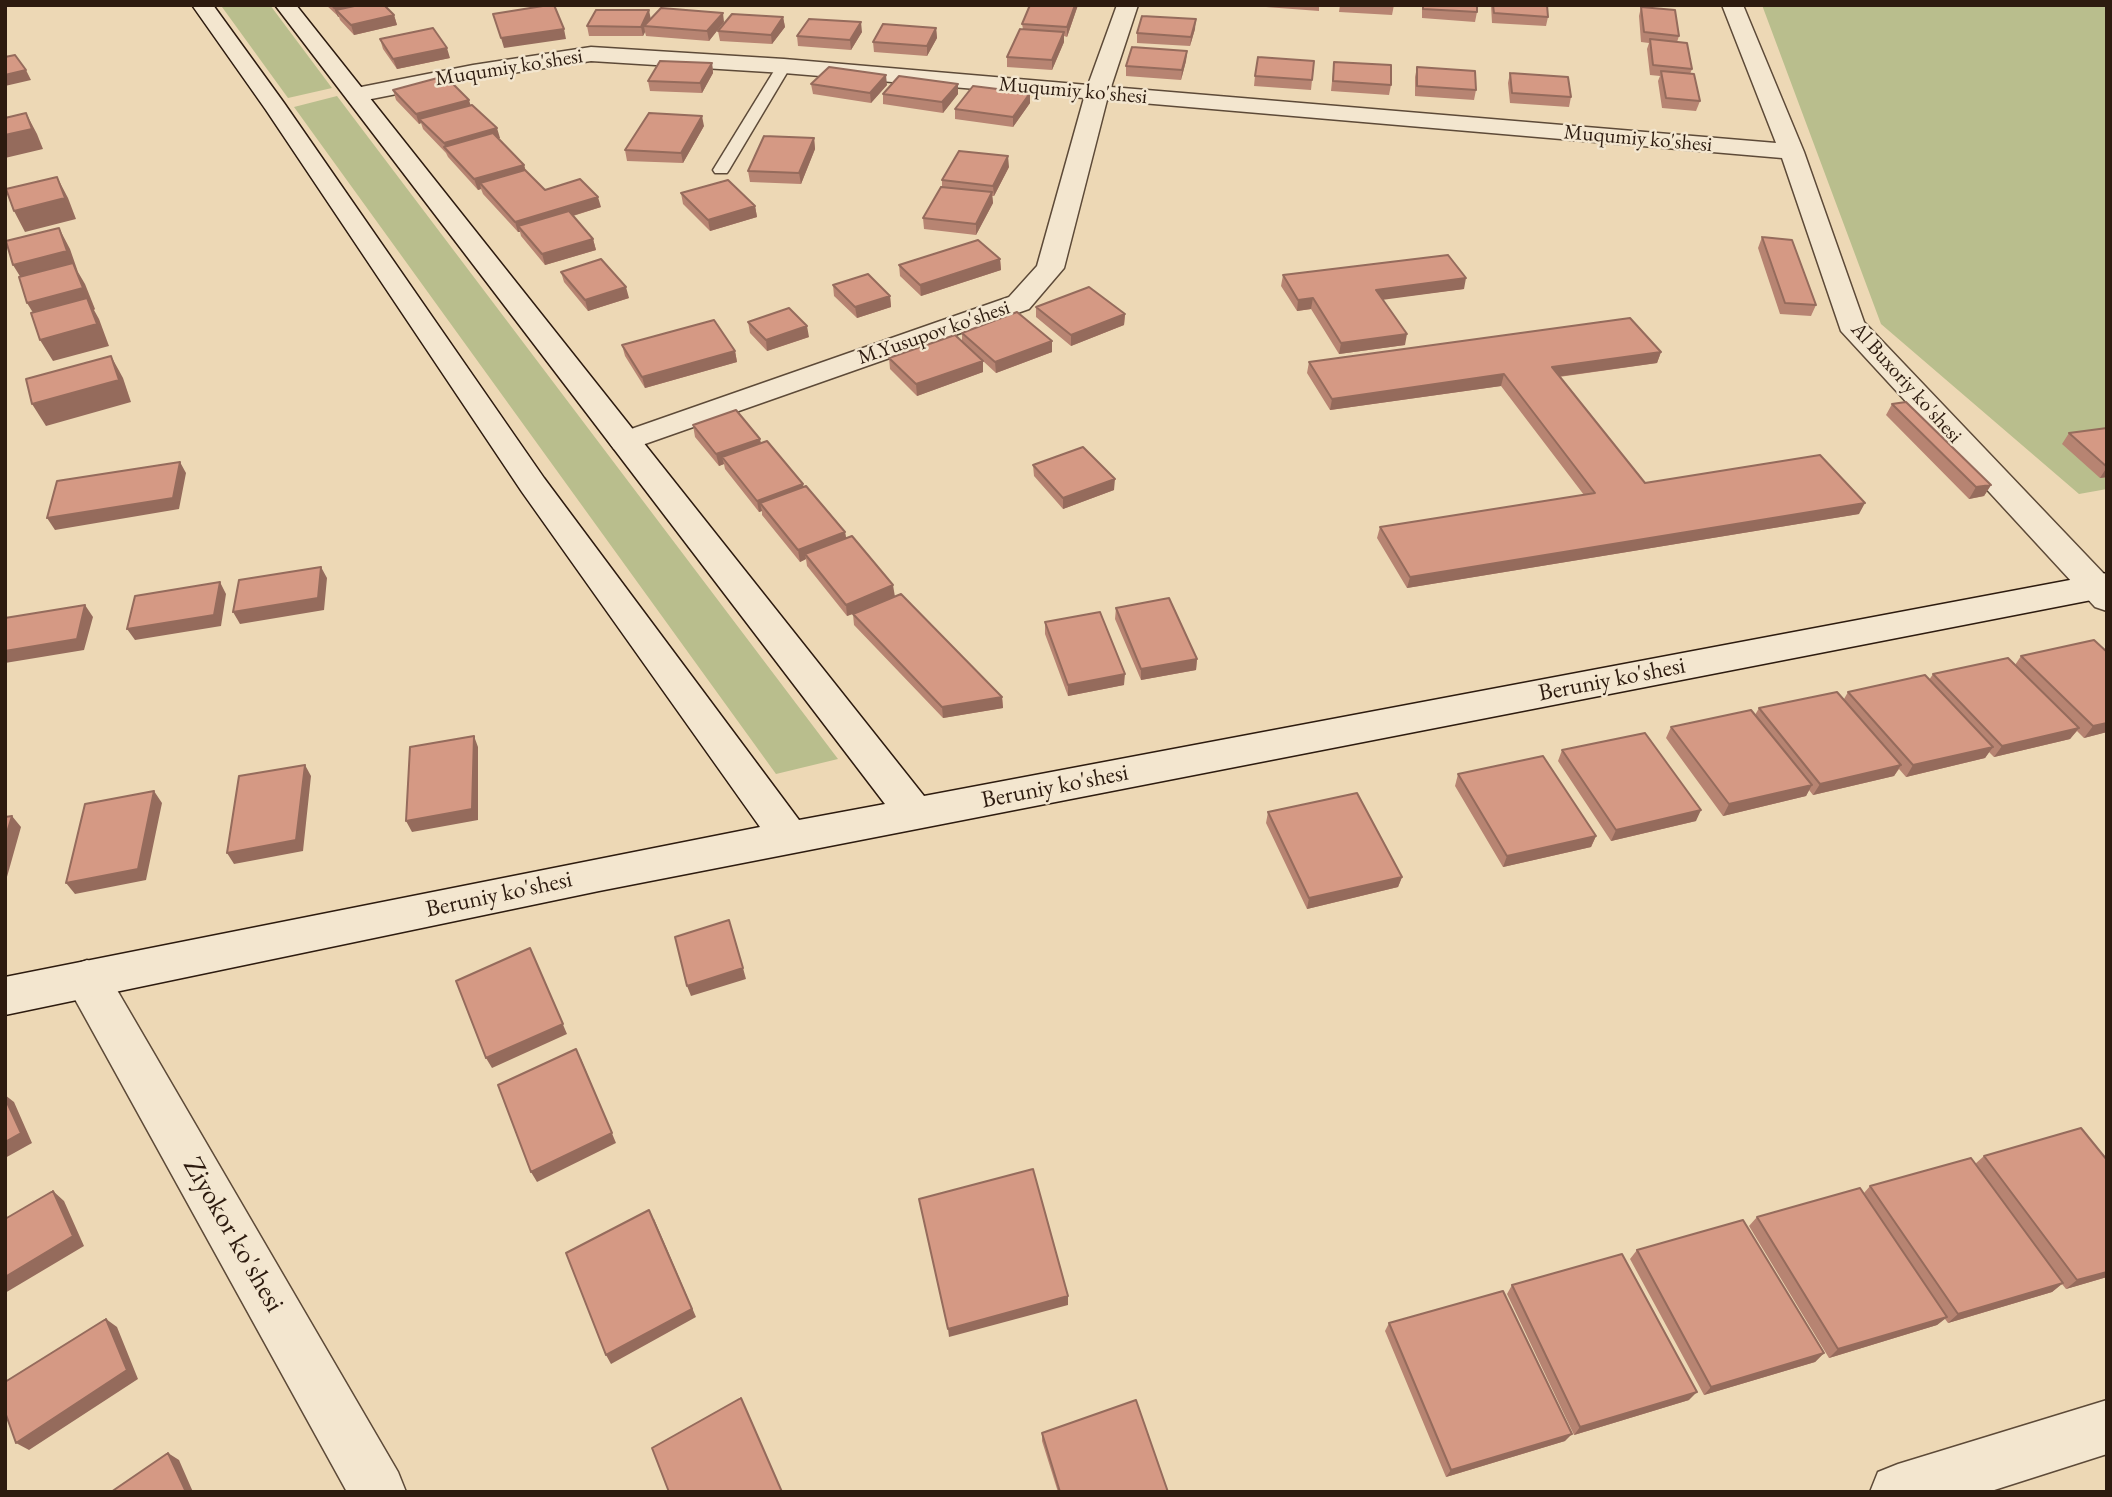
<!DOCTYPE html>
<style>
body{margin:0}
#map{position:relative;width:2112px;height:1497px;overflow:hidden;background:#edd8b5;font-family:"EB Garamond",serif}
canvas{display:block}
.frame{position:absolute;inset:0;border:7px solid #2d1b0f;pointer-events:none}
</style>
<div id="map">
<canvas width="2112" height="1497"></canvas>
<div class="frame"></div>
</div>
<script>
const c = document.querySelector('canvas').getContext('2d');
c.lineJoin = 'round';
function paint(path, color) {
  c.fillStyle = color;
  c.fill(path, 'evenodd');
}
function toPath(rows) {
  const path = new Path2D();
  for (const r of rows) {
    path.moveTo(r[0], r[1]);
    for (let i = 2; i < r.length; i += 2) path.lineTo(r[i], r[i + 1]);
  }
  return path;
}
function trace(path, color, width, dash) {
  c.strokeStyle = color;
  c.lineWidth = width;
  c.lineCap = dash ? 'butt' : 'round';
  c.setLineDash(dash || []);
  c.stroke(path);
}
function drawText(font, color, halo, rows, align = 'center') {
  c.font = font + ' "EB Garamond",serif';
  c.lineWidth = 5;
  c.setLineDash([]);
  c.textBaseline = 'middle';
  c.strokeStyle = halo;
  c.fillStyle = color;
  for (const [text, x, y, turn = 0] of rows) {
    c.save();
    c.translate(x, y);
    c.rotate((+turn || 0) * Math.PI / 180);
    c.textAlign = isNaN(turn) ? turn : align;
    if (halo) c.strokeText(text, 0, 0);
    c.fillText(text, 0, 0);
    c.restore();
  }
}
paint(toPath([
 [230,5,270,5,332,88,288,98,222,7],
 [1762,5,2107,5,2107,489,2079,494,1881,324],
 [337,96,838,759,776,774,294,107]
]), '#b9be8d');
const lane = toPath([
 [784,62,791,66,729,170,727,173,715,173,713,170,777,66,784,62]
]);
const street = toPath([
 [1117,5,1138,5,1111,87,1776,143,1722,5,1743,5,1804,152,1864,322,2107,577,2107,611,2095,607,1841,331,1782,158,1107,100,1064,268,1029,309,625,451,614,449,609,442,614,435,1009,297,1037,266,1084,98,784,73,591,61,473,79,356,102,348,100,345,95,348,90,356,88,473,65,591,47,784,59,1088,85,1117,5],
 [87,960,103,966,398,1472,406,1492,347,1492,71,992,65,979,71,966,87,960],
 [2107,1400,2107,1454,1988,1492,1870,1492,1878,1472,1898,1464,2107,1400]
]);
const secondary = toPath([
 [192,5,213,5,284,103,544,478,799,820,885,804,275,5,296,5,924,796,2107,573,2107,597,599,891,5,1015,5,977,760,827,522,492,266,110,192,5]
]);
trace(lane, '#5d4a38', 3);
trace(street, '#5d4a38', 3);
trace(secondary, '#2d1b0f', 3);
paint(lane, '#f3e6cf');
paint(street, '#f3e6cf');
paint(secondary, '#f3e6cf');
paint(toPath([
 [326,5,384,5,394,15,397,25,354,35,340,20,339,17],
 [1030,5,1078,5,1067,37,1064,36,1064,42,1052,70,1007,67,1007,57,1023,29,1022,24],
 [1266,5,1319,5,1319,11,1266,7],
 [1340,5,1394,5,1392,15,1339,12],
 [1422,5,1477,5,1477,12,1475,22,1422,18],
 [1491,5,1547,5,1548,17,1546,26,1492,23],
 [1641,7,1679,36,1677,42,1692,69,1690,74,1700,101,1696,111,1662,108,1658,81,1660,76,1650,75,1647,49,1649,43,1641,42,1639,16],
 [783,17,785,27,772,44,720,41,718,31],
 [651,19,724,22,709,41,646,36,645,32,643,36,589,36,587,26],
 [936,28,937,38,927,56,874,52,873,42],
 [1195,29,1190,46,1137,43,1137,33],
 [862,32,851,50,798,46,797,36],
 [380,39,450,58,397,69,383,49],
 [1187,51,1186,61,1181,80,1126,76,1126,66],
 [1314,61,1311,90,1254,86,1255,76],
 [1334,62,1391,85,1389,95,1331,91],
 [712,63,713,73,702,93,650,91,648,81],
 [1417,67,1476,90,1474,100,1415,96,1415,77],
 [1510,73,1571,97,1569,107,1510,103,1508,83],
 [811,84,887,85,871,103,813,94],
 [958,84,958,94,943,113,883,104,883,94],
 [393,90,470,105,500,138,498,139,524,165,526,171,545,190,601,207,573,216,593,239,596,250,545,265,521,236,520,232,518,232,483,194,481,189,478,190,448,157,446,153,423,129,421,123,419,124,396,100],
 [1030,93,1030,103,1013,127,955,119,955,109],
 [704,126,683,163,627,161,625,150],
 [814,138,815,149,801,184,750,182,748,171],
 [1009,167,994,196,992,196,993,203,976,235,924,229,923,218,942,187,942,180],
 [681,193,755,206,757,217,710,231,683,204],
 [1762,237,1816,305,1811,316,1780,314,1758,248],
 [1000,259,1001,270,921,296,900,276,899,265],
 [561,272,629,298,588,311,564,282],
 [1283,275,1464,289,1383,299,1405,345,1339,354,1311,309,1297,311,1281,286],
 [833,285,890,296,891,307,857,318,834,296],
 [1036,307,1125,314,1124,325,1071,346,1036,317],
 [748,322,809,337,767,351,750,333],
 [962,333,1052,341,1052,352,996,373,983,361,983,372,917,396,890,369,889,358,962,342],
 [622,345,735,351,737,362,645,388,625,356],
 [1661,352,1657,363,1559,377,1645,483,1859,514,1407,588,1377,538,1380,527,1584,495,1501,386,1330,410,1307,373,1309,362],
 [1892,404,1991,485,1984,496,1969,499,1886,415],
 [693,425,760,439,761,444,804,487,845,532,846,538,895,596,1002,697,1003,708,943,718,854,625,853,614,847,616,807,566,806,559,800,562,762,515,762,511,759,512,725,469,724,464,719,466,695,437],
 [2107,428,2107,477,2100,478,2062,444,2069,433],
 [1033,465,1114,490,1063,509,1034,476],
 [1116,608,1197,659,1196,670,1141,680,1115,619],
 [1045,622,1124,685,1068,696,1045,634],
 [2021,656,2107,732,2084,738,2077,731,2070,739,1994,757,1989,752,1985,758,1906,777,1899,769,1894,776,1813,795,1809,790,1806,796,1723,816,1666,738,1671,727,1755,715,1759,708,1844,699,1848,692,1929,680,1933,674,2015,665],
 [1562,750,1696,821,1611,841,1558,761],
 [1458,774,1596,836,1591,847,1503,867,1455,786],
 [1268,812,1402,877,1398,887,1307,909,1266,823],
 [1984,1156,2107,1160,2107,1277,2066,1289,2062,1284,2052,1292,1948,1323,1945,1319,1937,1325,1829,1358,1749,1226,1757,1217,1864,1193,1870,1186,1975,1164],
 [1637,1250,1824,1353,1815,1362,1704,1395,1630,1259],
 [1512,1285,1689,1400,1574,1435,1507,1294],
 [1389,1323,1565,1441,1446,1477,1385,1331],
 [1042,1433,1168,1492,1058,1492,1042,1441]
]), '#b78472');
paint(toPath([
 [345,5,381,5,336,10,339,17,338,17,334,8],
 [1075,5,1078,5,1067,37,1067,27],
 [649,10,651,20,644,26,645,32,643,36,641,27],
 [723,13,724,22,709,41,707,31],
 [394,15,397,25,354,35,351,25],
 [783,17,785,27,772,44,771,35],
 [1196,19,1195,29,1190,46,1191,37],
 [861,22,862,32,851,50,850,40],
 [936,28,937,38,927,56,927,46],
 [564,29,566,39,504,48,501,38],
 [1064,32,1064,42,1052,70,1052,60],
 [447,48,450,58,397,69,393,59],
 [1187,51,1186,61,1181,80,1182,70],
 [712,63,713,73,702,93,700,83],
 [26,70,31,80,5,86,5,75],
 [886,75,887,85,871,103,870,93],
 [958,84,958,94,943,113,942,102],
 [1030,93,1030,103,1013,127,1013,117],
 [469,100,472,110,419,119,421,123,419,124,416,114],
 [26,113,37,134,43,149,5,158,5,135],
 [702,116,704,126,683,163,681,153],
 [497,128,500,138,450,153,445,148,444,143],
 [814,138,815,149,801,184,799,173],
 [1008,156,1009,167,994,196,993,186],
 [524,165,527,176,480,183,481,189,478,190,474,179],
 [57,177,68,198,76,219,25,232,14,211],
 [992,192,993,203,976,235,976,224],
 [598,197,601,207,523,231,518,226,520,232,518,232,515,222],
 [755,206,757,217,710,231,708,220],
 [59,228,70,249,78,272,85,284,95,309,94,310,99,319,109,346,53,361,40,340,40,324,27,303,26,286,13,265],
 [593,239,596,250,545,265,542,254],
 [1000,259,1001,270,921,296,920,285],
 [1466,278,1464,289,1374,301,1376,290],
 [626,287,629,298,588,311,585,300],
 [890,296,891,307,857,318,855,307],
 [1313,298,1311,309,1297,311,1298,300],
 [1125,314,1124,325,1071,346,1071,335],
 [807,326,809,337,767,351,766,340],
 [1407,334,1405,345,1339,354,1341,343],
 [1052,341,1052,352,996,373,995,362],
 [735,351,737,362,645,388,642,377],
 [1661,352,1657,363,1548,378,1552,367],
 [111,356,123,378,131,402,46,426,32,404],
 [983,361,983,372,917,396,916,384],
 [1504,374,1501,386,1330,410,1332,399],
 [760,439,762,450,722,457,724,464,719,466,716,454],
 [180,462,186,473,179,509,55,530,47,518],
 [2107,467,2107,477,2100,478],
 [1115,479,1114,490,1063,509,1063,498],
 [803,484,805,495,760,503,762,511,759,512,757,501],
 [1991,485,1984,496,1969,499,1976,487],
 [1865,503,1859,514,1407,588,1410,577],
 [845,532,847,543,805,554,806,559,800,562,798,550],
 [321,567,327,578,324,610,240,624,233,612],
 [220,582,226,594,221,626,135,640,127,629],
 [893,585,895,597,847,616,846,605],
 [85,605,93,617,84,650,5,663,5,651],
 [1197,659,1196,670,1141,680,1141,669],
 [1125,674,1124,685,1068,696,1068,685],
 [1002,697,1003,708,943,718,942,707],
 [2107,723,2107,732,2084,738,2093,726],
 [2079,728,2070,739,1994,757,2002,746],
 [474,736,478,747,478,820,412,832,406,821],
 [1993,747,1985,758,1906,777,1913,765],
 [305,765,311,776,303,851,234,864,227,853],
 [1901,765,1894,776,1813,795,1820,784],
 [1812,785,1806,796,1723,816,1729,804],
 [154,791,162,803,146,880,75,894,66,883],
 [1701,810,1696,821,1611,841,1616,830],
 [12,816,21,827,5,884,5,839],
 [1596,836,1591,847,1503,867,1507,856],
 [1402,877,1398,887,1307,909,1309,898],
 [535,959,567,1034,492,1068,486,1058],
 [743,968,746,979,691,996,687,986],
 [581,1059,616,1143,537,1182,531,1172],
 [5,1095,14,1102,32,1143,5,1158],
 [53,1191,64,1201,84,1246,5,1293,5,1277],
 [654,1219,696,1317,611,1364,606,1355],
 [2107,1272,2107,1277,2066,1289,2077,1280],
 [2063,1283,2052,1292,1948,1323,1958,1314],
 [1068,1296,1068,1305,949,1337,948,1329],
 [1947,1317,1937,1325,1829,1358,1838,1349],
 [106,1319,117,1327,138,1379,29,1450,16,1443],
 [1824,1353,1815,1362,1704,1395,1711,1387],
 [1697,1392,1689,1400,1574,1435,1580,1427],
 [1572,1434,1565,1441,1446,1477,1451,1470],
 [168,1453,179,1460,193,1492,186,1492]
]), '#956b5c');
const building = toPath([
 [332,5,345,5,334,8,332,5],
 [359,5,384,5,394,15,351,25,336,10,359,5],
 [549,5,554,5,564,29,501,38,493,14,549,5],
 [1030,5,1075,5,1067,27,1022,24,1030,5],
 [1423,5,1477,5,1477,12,1423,9,1423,5],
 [1493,5,1547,5,1548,17,1494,13,1493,5],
 [1641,7,1675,10,1679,36,1644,32,1641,7],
 [661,8,723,13,707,31,644,26,661,8],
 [596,10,649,10,641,27,587,26,596,10],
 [732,14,783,17,771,35,718,31,732,14],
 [1142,16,1196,19,1191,37,1137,33,1142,16],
 [809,19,861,22,850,40,797,36,809,19],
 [883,24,936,28,927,46,873,42,883,24],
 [433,28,447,48,393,59,380,39,433,28],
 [1020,29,1064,32,1052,60,1007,57,1020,29],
 [1650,39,1687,43,1692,69,1653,65,1650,39],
 [1132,47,1187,51,1182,70,1126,66,1132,47],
 [15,55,26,70,5,75,5,57,15,55],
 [1258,57,1314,61,1312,80,1255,76,1258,57],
 [660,61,712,63,700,83,648,81,660,61],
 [1334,62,1391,65,1391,85,1333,81,1334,62],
 [829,67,886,75,870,93,811,84,829,67],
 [1417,67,1475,71,1476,90,1417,86,1417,67],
 [1661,71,1694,74,1700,101,1666,98,1661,71],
 [1510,73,1568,77,1571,97,1512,93,1510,73],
 [445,76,469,100,416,114,393,90,445,76],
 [899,76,958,84,942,102,883,94,899,76],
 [973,86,1030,93,1013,117,955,109,973,86],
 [472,105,497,128,444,143,419,119,472,105],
 [26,113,32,129,5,135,5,118,26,113],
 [649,113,702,116,681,153,625,150,649,113],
 [493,133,524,165,474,179,444,147,493,133],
 [764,136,814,138,799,173,748,171,764,136],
 [959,151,1008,156,993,186,942,180,959,151],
 [525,170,545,190,580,179,598,197,515,222,480,183,525,170],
 [57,177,65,198,14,211,6,189,57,177],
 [728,180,755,206,708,220,681,193,728,180],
 [941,187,992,192,976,224,923,218,941,187],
 [569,211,593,239,542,254,518,226,569,211],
 [59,228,67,251,13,265,6,241,59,228],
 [1762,237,1792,240,1816,305,1785,303,1762,237],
 [978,240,1000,259,920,285,899,265,978,240],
 [1448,255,1466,278,1376,290,1407,334,1341,343,1313,298,1298,300,1283,275,1448,255],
 [601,259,626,287,585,300,561,272,601,259],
 [73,263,83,288,27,303,19,277,73,263],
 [868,274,890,296,855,307,833,285,868,274],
 [1089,287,1125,314,1071,335,1036,307,1089,287],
 [87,298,97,324,40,340,31,313,87,298],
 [789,308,807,326,766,340,748,322,789,308],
 [1017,312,1052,341,995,362,962,333,1017,312],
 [1630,318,1661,352,1552,367,1645,483,1820,455,1865,503,1410,577,1380,527,1595,493,1504,374,1332,399,1309,362,1630,318],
 [714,320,735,351,642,377,622,345,714,320],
 [955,335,983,361,916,384,889,358,955,335],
 [111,356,119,380,32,404,26,379,111,356],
 [1906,402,1991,485,1976,487,1892,404,1906,402],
 [736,410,760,439,716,454,693,425,736,410],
 [2107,428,2107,467,2069,433,2107,428],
 [767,441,803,484,757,501,722,457,767,441],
 [1083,447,1115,479,1063,498,1033,465,1083,447],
 [180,462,173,498,47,518,57,481,180,462],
 [806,486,845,532,798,550,760,503,806,486],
 [852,536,893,585,846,605,805,554,852,536],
 [321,567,318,598,233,612,239,580,321,567],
 [220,582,214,615,127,629,135,596,220,582],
 [901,594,1002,697,942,707,853,614,901,594],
 [1169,598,1197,659,1141,669,1116,608,1169,598],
 [85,605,77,639,5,651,5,618,85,605],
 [1100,612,1125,674,1068,685,1045,622,1100,612],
 [2094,640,2107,652,2107,723,2093,726,2021,656,2094,640],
 [2008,658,2079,728,2002,746,1933,674,2008,658],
 [1925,675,1993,747,1913,765,1848,692,1925,675],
 [1837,692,1901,765,1820,784,1759,708,1837,692],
 [1751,710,1812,785,1729,804,1671,727,1751,710],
 [1645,733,1701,810,1616,830,1562,750,1645,733],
 [474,736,472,809,406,821,410,747,474,736],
 [1543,756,1596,836,1507,856,1458,774,1543,756],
 [305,765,296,840,227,853,239,776,305,765],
 [154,791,138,869,66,883,85,804,154,791],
 [1357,793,1402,877,1309,898,1268,812,1357,793],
 [12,816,5,839,5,817,12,816],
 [729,920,743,968,687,986,675,937,729,920],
 [530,948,563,1024,486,1058,456,981,530,948],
 [576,1049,612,1133,531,1172,498,1085,576,1049],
 [5,1098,21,1133,5,1142,5,1098],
 [2081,1128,2107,1160,2107,1272,2077,1280,1984,1156,2081,1128],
 [1971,1158,2063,1283,1958,1314,1870,1186,1971,1158],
 [1033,1169,1068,1296,948,1329,919,1199,1033,1169],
 [1860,1188,1947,1317,1838,1349,1757,1217,1860,1188],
 [53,1191,73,1236,5,1277,5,1219,53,1191],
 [649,1210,692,1309,606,1355,566,1253,649,1210],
 [1743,1220,1824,1353,1711,1387,1637,1250,1743,1220],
 [1622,1254,1697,1392,1580,1427,1512,1285,1622,1254],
 [1503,1291,1572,1434,1451,1470,1389,1323,1503,1291],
 [106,1319,127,1370,16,1443,5,1412,5,1382,106,1319],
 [741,1398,782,1492,669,1492,652,1448,741,1398],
 [1136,1400,1168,1492,1060,1492,1042,1433,1136,1400],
 [168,1453,186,1492,111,1492,168,1453]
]);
paint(building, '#d59984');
trace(building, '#956b5c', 2);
drawText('21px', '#2d1b0f', '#f3e6cf', [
 ["Muqumiy ko'shesi",509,68,-9],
 ["Muqumiy ko'shesi",1073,91,5],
 ["Muqumiy ko'shesi",1638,139,5],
 ["M.Yusupov ko'shesi",934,333,-19],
 ["Al Buxoriy ko'shesi",1906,383,48]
]);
drawText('24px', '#2d1b0f', '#f3e6cf', [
 ["Beruniy ko'shesi",1612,680,-11],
 ["Beruniy ko'shesi",1055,787,-11],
 ["Beruniy ko'shesi",499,895,-12]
]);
drawText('28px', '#2d1b0f', '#f3e6cf', [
 ["Ziyokor ko'shesi",233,1235,60]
]);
</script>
